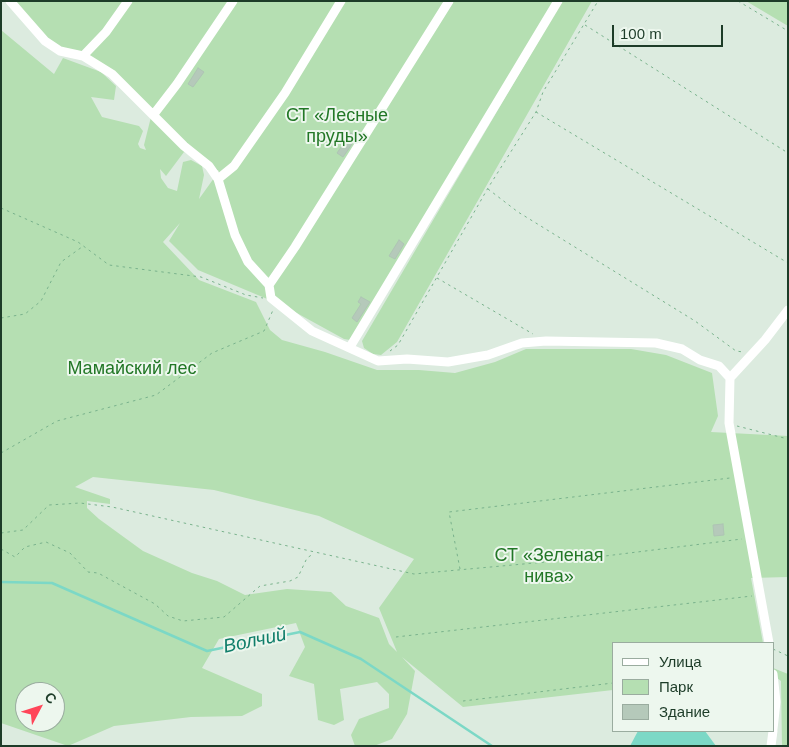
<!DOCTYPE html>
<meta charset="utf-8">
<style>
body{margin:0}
#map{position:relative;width:789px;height:747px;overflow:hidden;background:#dcebdf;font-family:Helvetica,sans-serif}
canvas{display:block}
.frame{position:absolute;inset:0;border:2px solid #1d3c28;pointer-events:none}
.legend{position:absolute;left:612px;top:642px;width:162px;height:90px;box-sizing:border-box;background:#edf7ee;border:1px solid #9aac9f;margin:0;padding:6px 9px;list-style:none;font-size:15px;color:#1d3c28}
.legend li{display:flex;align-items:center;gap:10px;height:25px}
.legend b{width:25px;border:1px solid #9aac9f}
.north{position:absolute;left:15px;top:682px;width:50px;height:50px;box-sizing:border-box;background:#edf7ee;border:1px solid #9aac9f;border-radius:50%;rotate:50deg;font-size:14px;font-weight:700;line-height:20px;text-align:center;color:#1d3c28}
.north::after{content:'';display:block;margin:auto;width:18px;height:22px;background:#ff4659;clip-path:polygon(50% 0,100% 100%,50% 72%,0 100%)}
.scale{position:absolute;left:612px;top:25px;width:111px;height:22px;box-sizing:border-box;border:2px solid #1d3c28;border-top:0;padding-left:6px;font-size:15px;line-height:18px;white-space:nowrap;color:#1d3c28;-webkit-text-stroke:4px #edf7ee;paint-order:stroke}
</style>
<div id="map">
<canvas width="789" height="747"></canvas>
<div class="frame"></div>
<ul class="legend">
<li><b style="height:6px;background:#fff"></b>Улица</li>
<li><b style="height:14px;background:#b5dfb2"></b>Парк</li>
<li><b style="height:14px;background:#b5c9ba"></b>Здание</li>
</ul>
<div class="north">С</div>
<div class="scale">100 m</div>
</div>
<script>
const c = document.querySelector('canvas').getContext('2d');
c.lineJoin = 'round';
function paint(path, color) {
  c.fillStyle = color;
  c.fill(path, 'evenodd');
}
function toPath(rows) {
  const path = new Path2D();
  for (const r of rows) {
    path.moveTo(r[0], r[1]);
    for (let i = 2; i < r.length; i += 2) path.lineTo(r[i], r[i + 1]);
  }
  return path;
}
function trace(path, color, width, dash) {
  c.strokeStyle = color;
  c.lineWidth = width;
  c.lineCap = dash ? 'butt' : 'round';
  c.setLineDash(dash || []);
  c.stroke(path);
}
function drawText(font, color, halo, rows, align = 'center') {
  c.font = font + ' Helvetica,sans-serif';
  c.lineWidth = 4;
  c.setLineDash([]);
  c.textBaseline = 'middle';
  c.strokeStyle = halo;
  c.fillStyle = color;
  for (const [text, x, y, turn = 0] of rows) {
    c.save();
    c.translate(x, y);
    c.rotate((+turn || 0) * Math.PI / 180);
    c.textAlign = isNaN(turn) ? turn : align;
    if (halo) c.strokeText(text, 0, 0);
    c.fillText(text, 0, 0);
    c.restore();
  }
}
paint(toPath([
 [13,1,555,1,356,341,344,339,284,306,198,270,169,241,180,223,163,242,199,280,256,302,270,330,282,340,325,352,377,370,419,370,455,373,495,362,526,349,631,349,666,355,712,373,718,416,711,432,788,436,788,577,751,578,763,643,613,643,613,690,463,707,402,657,415,671,407,714,392,739,374,746,355,746,351,735,359,719,389,708,389,694,377,682,340,689,344,720,334,725,318,720,314,684,289,676,305,647,296,623,219,639,202,668,262,694,262,706,242,716,191,717,114,726,68,746,1,723,1,30,54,74,63,58,101,72,116,86,114,100,91,97,102,117,139,126,143,131,138,144,140,148,146,150,144,145,153,109,81,54,61,49,47,40],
 [184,152,219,171,199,199,204,175,202,166,191,160,183,162,177,191,168,188,161,178,160,169,166,176],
 [93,477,214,490,319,516,414,559,379,608,397,652,389,644,379,618,346,606,331,592,287,589,245,595,217,581,192,573,143,551,99,519,87,508,87,501,110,504,110,499,75,487],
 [25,692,55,692,55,722,25,722],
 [562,1,592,1,397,342,381,355,373,354,364,348,362,341],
 [746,1,788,1,788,26],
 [773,668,788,674,788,746,782,746,781,681,773,675]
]), '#b5dfb2');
paint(toPath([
 [638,731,705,731,716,746,630,746]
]), '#7cd8c6');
trace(toPath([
 [1,582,52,583,207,651,300,632,361,659,492,746]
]), '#7cd8c6', 2.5);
const building = toPath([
 [198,68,204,72,193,87,188,84,198,68],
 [351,133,357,137,343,157,337,153,351,133],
 [399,240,404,244,395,259,389,256,399,240],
 [361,297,370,302,357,322,352,318,361,304,358,302,361,297],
 [723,524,724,535,714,536,713,525,723,524]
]);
paint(building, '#b5c9ba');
trace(building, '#aec5b4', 1);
trace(toPath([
 [738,1,788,31],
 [585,25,788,153],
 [536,112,788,263],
 [488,189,518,212,695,321,736,351,743,352],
 [1,208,78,242,109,265,201,277,246,295,263,298],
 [437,278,533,334],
 [1,318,25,314,41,301,61,262,82,247],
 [390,351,398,345,488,188,536,112,543,92,598,1],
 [737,426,788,439],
 [1,453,57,421,156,395,212,353,264,331,273,310],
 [1,533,23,530,49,505,80,503,112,507,414,574,589,558,742,539],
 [1,549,15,557,25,547,46,542,70,553,88,572,98,573,155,604,168,616,183,621,224,617,260,586,290,581,298,577,307,558,313,554],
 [460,569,449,512,730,478],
 [396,637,752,596],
 [773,649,788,656],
 [463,701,613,683]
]), '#79b28c', 1, [2.5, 4]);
trace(toPath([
 [10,1,45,41,60,51,83,56,112,74,184,146,209,166,218,179,235,235,248,262,269,285,271,298,312,331,378,361,407,359,448,362,488,355,522,343,546,341,656,343,682,349,700,360,719,366,730,378,729,423,769,643],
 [83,56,106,32,128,1],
 [154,114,177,84,233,1],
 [218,179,234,166,285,93,341,1],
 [269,285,295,247,449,1],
 [350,347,558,1],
 [730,378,765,340,788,310],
 [773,674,776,702,773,729],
 [771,746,773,731]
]), '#fff', 9);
drawText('18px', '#227726', '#edf7ee', [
 ["СТ «Лесные",337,116],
 ["пруды»",337,137],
 ["Мамайский лес",132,369],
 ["СТ «Зеленая",549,556],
 ["нива»",549,577]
]);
drawText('italic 19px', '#107e6a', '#edf7ee', [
 ["Волчий",255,641,-12]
]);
</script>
